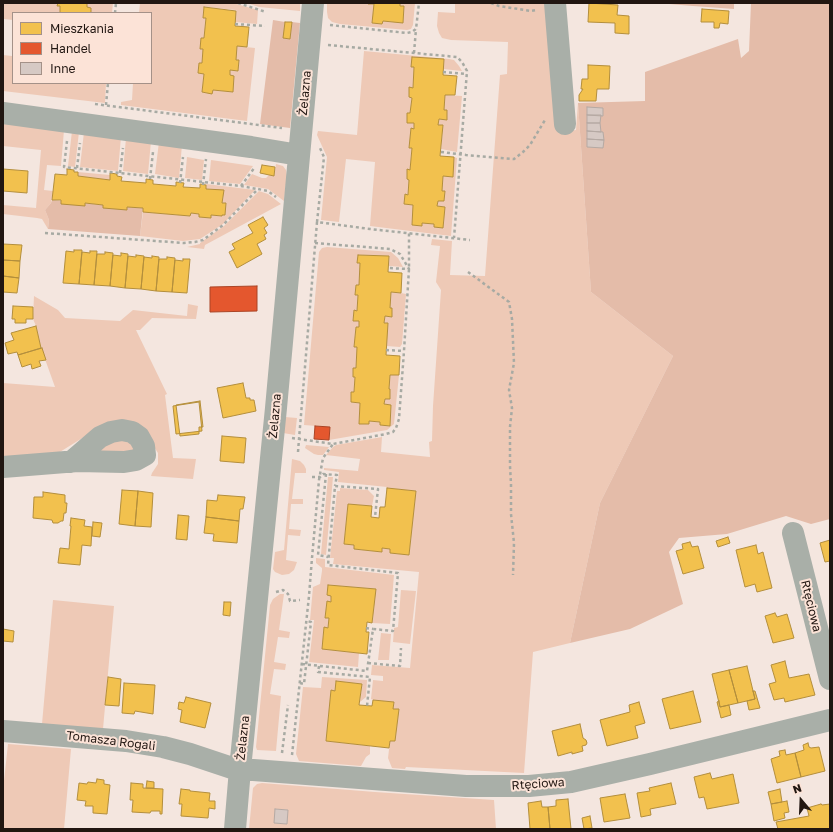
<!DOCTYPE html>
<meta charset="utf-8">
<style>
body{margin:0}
#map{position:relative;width:833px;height:832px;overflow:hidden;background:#f4e6df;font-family:"Golos Text",sans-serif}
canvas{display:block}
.frame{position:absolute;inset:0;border:4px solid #211611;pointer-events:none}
.legend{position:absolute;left:12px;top:12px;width:140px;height:72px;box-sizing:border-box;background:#fce3d7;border:1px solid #a49188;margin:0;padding:5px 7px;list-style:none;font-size:12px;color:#211611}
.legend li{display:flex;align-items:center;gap:8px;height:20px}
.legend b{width:20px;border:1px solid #a49188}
.north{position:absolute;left:781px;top:780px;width:40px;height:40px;-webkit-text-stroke:3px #fce3d7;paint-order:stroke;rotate:341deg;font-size:11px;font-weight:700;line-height:16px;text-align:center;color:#211611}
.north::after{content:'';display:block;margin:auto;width:14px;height:18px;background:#211611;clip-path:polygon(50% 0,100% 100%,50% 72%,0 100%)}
</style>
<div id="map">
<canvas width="833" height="832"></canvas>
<div class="frame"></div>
<ul class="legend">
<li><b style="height:11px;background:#f2c14e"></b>Mieszkania</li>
<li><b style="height:11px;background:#e4572e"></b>Handel</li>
<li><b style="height:11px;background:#d6c9c4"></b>Inne</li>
</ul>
<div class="north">N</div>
</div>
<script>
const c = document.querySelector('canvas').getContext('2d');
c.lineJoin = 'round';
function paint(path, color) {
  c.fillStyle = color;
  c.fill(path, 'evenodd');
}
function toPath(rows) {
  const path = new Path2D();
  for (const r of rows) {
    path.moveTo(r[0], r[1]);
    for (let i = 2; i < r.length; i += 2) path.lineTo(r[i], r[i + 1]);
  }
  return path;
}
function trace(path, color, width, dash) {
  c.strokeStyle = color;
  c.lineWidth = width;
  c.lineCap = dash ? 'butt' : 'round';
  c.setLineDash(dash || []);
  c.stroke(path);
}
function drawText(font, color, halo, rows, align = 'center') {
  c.font = font + ' "Golos Text",sans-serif';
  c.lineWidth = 4;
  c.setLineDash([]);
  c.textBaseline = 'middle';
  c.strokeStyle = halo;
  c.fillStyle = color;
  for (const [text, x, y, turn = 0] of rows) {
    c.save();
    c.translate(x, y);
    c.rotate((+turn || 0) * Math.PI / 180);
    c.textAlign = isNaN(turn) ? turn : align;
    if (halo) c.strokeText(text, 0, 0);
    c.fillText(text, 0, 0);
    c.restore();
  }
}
paint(toPath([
 [3,3,58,3,58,6,60,6,60,13,13,13,13,20,4,19,3,19],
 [87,3,113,3,112,13,91,13,91,8,87,7],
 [140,3,233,3,258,10,257,24,235,22,236,10,204,7,203,18,206,18,202,63,199,63,198,73,204,74,202,92,212,93,213,90,233,92,234,76,230,75,230,70,238,71,239,61,236,60,237,46,255,48,247,121,121,105,121,102,132,100,133,83,151,83,151,13,139,13],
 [247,3,300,3,300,11,259,7],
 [327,3,368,3,368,4,374,4,372,23,382,24,383,21,403,22,404,6,400,6,400,3,415,3,413,25,411,29,407,30,340,24,332,22,328,18,327,12],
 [455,3,549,3,558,132,576,130,578,103,591,292,673,356,600,503,570,643,533,652,524,773,406,767,405,769,392,768,388,758,390,741,395,741,399,709,393,709,394,702,373,700,371,699,373,680,383,681,383,676,371,675,372,665,410,668,419,572,333,564,334,558,330,558,337,491,340,491,340,488,368,490,374,496,372,506,348,504,344,544,354,545,354,549,382,552,382,548,390,549,390,553,409,555,416,491,387,488,387,487,338,482,339,472,324,470,324,468,358,471,360,459,326,455,333,447,336,445,382,437,381,452,430,457,429,442,432,441,433,406,441,290,436,282,440,246,431,245,432,239,452,241,450,275,485,276,500,75,507,74,508,42,451,40,442,38,439,33,437,26,438,12,455,13],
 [364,51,449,59,454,60,459,66,462,71,443,69,444,59,412,57,414,67,413,88,409,88,409,97,412,98,410,113,407,113,407,122,414,123,414,129,411,129,409,148,412,148,410,170,407,170,407,179,409,180,408,195,406,194,404,204,413,205,412,225,422,226,422,223,434,224,434,227,443,227,445,207,437,206,438,201,444,201,445,191,442,191,443,176,453,177,454,157,457,158,451,236,370,226,375,162,346,159,339,222,321,220,327,157,317,135,318,131,357,135],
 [13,52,13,83,106,83,105,103,3,91,3,55,12,56],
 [445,95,462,96,457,152,441,149,443,126,438,125,439,119,447,120,447,110,444,110],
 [3,122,64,130,61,166,47,165,44,190,53,191,51,203,45,210,49,220,48,229,42,219,37,218,3,214,3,205,36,208,41,150,3,146],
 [72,131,79,132,75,167,68,166],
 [84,132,121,137,118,171,80,167],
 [126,138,151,141,148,174,123,171],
 [159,142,182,145,179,178,155,174],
 [187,157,204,160,202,180,185,178],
 [211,160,253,166,240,184,209,181],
 [276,164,283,166,286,170,287,176,284,201,268,189,244,185,252,174,262,178,266,178,269,175,274,176],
 [78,172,110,175,110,180,78,176],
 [206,184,255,190,223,224,200,239,183,241,140,236,143,212,190,216,191,213,199,214,199,217,211,218,211,215,222,216,222,215,225,215,226,203,222,203,223,191,206,189],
 [259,191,268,194,281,204,205,245,204,249,187,247,200,244,200,243,224,226],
 [327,247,391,252,398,258,403,267,389,266,389,256,358,255,357,263,360,263,359,285,356,285,355,295,358,295,357,311,354,311,353,320,359,321,359,327,356,327,354,347,357,347,356,368,353,368,353,376,355,377,354,392,351,392,351,402,360,403,359,424,368,424,369,421,380,422,380,425,390,426,391,405,384,404,385,399,390,399,390,389,389,389,390,375,399,375,394,424,387,430,329,440,329,427,304,425,319,252,322,248],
 [391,292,401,293,406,294,402,344,400,347,386,346,384,323,385,316,392,317,392,308,390,308],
 [34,296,58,310,65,318,120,321,133,310,187,316,188,304,198,306,196,319,152,318,140,330,136,330,167,394,165,395,173,458,196,459,193,479,151,476,152,473,158,464,158,453,145,433,92,432,55,455,3,463,3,383,55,387,41,348,36,326,33,319],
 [285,417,297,418,295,435,283,433],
 [118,436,137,447,126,457,88,452],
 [306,445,329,447,323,455,318,455,314,454,305,448],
 [292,459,300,461,304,465,306,469,306,473,295,473,292,499,303,499,303,504,291,504,289,529,301,530,300,536,288,535,286,560,297,562,294,570,289,574,282,575,275,572,273,569,275,552,284,550],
 [328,477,333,477,326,555,321,554],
 [316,558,325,559,325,567,394,575,390,624,372,623,375,589,328,585,327,595,331,596,331,602,327,602,325,618,329,618,328,628,324,628,322,649,359,653,358,667,309,662,314,620,310,620,313,587,320,584,322,571,322,568,316,563],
 [401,590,416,591,410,644,393,642,394,628,398,627],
 [280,594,284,594,279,630,290,632,289,638,278,637,274,662,286,664,285,670,274,669,270,694,281,696,276,751,257,750,256,747,270,605,273,599],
 [53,600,114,606,103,729,42,724],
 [381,633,391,634,389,660,378,660],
 [322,677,367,680,366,697,360,702,362,684,336,681,335,691,331,691,326,741,370,746,370,754,366,757,361,766,299,761,296,754,303,687,321,688],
 [8,744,71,749,64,829,3,829,3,790],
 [262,783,375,792,494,800,496,829,249,829,253,788,257,784],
 [275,809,288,810,287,824,275,823]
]), '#eec9b6');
paint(toPath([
 [657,3,734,3,734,9,693,6],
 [751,3,830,3,830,519,811,524,786,516,727,534,679,538,669,552,683,604,630,629,570,643,600,503,673,356,591,292,578,103,645,101,645,72,738,39,741,58,749,51],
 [273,20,285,22,284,38,290,39,292,22,300,23,290,128,260,124],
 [52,200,103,205,127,209,127,207,143,208,140,236,48,229,49,220,45,210,51,203]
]), '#e4bca9');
const homes = toPath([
 [58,3,87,3,87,7,91,8,91,13,60,13,60,6,57,6,58,3],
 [368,3,400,3,400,6,404,6,403,23,383,21,382,24,372,23,374,4,368,4,368,3],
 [589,3,618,5,617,15,629,16,629,34,615,33,615,23,588,22,589,3],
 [204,7,236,11,235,26,249,27,247,47,237,46,236,60,239,60,238,71,230,70,230,75,234,76,233,92,213,90,212,94,202,92,204,74,198,73,199,63,202,63,203,49,200,49,201,38,204,38,206,18,203,18,204,7],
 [702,9,729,11,728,24,720,23,719,28,714,28,714,22,701,22,702,9],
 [285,22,292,22,290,39,283,38,285,22],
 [412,57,444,59,443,75,457,76,455,95,445,95,444,110,447,110,447,120,439,119,438,125,443,125,440,156,454,157,453,177,443,176,442,191,445,191,444,201,438,201,437,206,445,207,443,228,434,227,434,224,422,223,422,226,412,225,413,205,404,204,405,194,408,195,409,180,407,179,407,169,410,170,412,148,409,148,411,128,414,129,414,123,407,123,407,113,410,113,412,98,409,97,409,87,413,88,414,67,411,67,412,57],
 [588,65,610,66,609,89,597,89,596,101,579,101,579,95,583,89,581,89,582,79,588,79,588,65],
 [262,165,275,167,274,176,260,173,262,165],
 [3,169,28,171,27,193,3,191,3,169],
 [67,169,74,170,74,172,78,172,78,176,110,180,110,173,117,174,117,176,122,177,121,181,146,183,146,179,153,180,153,184,176,186,176,182,184,183,183,187,200,188,200,184,206,185,206,189,224,190,222,203,226,203,225,215,222,215,222,216,211,215,211,218,199,217,199,214,191,213,190,216,143,212,143,208,127,207,127,210,103,208,103,205,85,203,85,206,61,204,61,200,52,200,55,174,67,175,67,169],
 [263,217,268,225,264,228,267,233,264,235,266,239,257,244,262,254,237,268,229,252,235,249,232,244,253,233,248,225,263,217],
 [3,244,22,245,20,261,3,260,3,244],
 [74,250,82,250,79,284,63,283,66,251,74,252,74,250],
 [90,251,97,251,94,285,79,284,82,252,90,253,90,251],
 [105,252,113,253,110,286,94,285,97,254,105,254,105,252],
 [121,253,128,254,125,288,110,286,113,255,121,256,121,253],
 [136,255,144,256,141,289,125,288,128,256,136,257,136,255],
 [358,255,389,256,388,272,402,273,401,293,391,292,390,308,392,308,392,317,385,316,384,323,388,323,386,355,400,356,399,375,390,375,389,389,390,389,390,399,385,399,384,404,391,405,390,426,380,425,380,422,369,421,369,424,359,424,360,403,351,402,351,392,354,392,355,377,353,377,353,368,356,368,357,347,354,347,356,327,359,327,359,321,353,321,354,310,357,311,358,295,355,295,356,285,359,285,360,263,357,263,358,255],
 [152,256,159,257,156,291,141,289,144,257,152,258,152,256],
 [167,257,175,258,172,292,156,291,159,259,167,259,167,257],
 [183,259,190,259,187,293,172,292,175,260,183,261,183,259],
 [3,260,20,261,19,278,3,276,3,260],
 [3,276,19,278,17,293,3,292,3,276],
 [13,306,33,307,33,319,26,319,26,323,15,323,15,319,12,319,13,306],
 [36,326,41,348,18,355,17,352,8,354,5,343,14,340,11,333,36,326],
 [42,348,46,360,39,361,41,366,32,369,31,364,22,367,18,355,42,348],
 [243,383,246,398,250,398,250,400,254,400,256,411,223,418,217,388,243,383],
 [200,401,203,427,199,427,199,434,180,436,176,405,200,401],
 [199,402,202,431,176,434,173,406,199,402],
 [222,436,246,438,244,463,220,461,222,436],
 [387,488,416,491,409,555,390,553,390,549,382,548,382,552,354,549,354,545,344,544,348,504,372,506,371,517,379,518,380,507,385,507,387,488],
 [122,490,138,491,135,526,119,524,122,490],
 [138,491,153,493,151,527,135,526,138,491],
 [43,492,65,495,65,503,67,503,66,513,64,513,63,521,61,521,58,523,53,523,52,520,33,518,34,497,43,497,43,492],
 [218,495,245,497,243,509,240,509,239,521,206,517,207,500,217,501,218,495],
 [178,515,189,516,187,540,176,539,178,515],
 [206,517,239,521,237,543,213,541,214,534,204,533,206,517],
 [71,518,85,520,84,526,92,527,91,546,82,545,80,565,58,563,60,548,69,549,71,526,70,526,71,518],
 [93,522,102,523,100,537,92,536,93,522],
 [728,537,730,543,718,547,716,541,728,537],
 [830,540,830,561,825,562,820,543,830,540],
 [690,542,692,547,698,546,704,568,683,574,676,551,683,549,682,544,690,542],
 [756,545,758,554,763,552,772,588,757,592,755,584,745,587,736,550,756,545],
 [328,585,376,589,372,623,367,622,366,632,369,632,367,654,322,649,324,627,328,628,329,618,325,618,327,601,331,602,331,596,327,595,328,585],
 [224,602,231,602,230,616,223,615,224,602],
 [775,613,777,617,787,614,794,638,773,643,765,616,775,613],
 [3,629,14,631,13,642,3,641,3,629],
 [785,661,789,678,809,674,815,695,785,702,784,698,774,700,769,684,776,682,771,665,785,661],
 [747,666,755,699,738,703,729,670,747,666],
 [729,670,738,703,720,707,712,674,729,670],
 [108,677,121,679,119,706,105,705,108,677],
 [336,681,362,684,359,705,372,706,373,700,394,702,393,709,399,709,395,741,390,741,389,748,326,741,331,690,335,691,336,681],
 [124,683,155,685,153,714,135,711,134,714,122,713,124,683],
 [693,691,701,722,670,729,662,699,693,691],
 [753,691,755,691,760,708,749,710,747,701,755,699,753,691],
 [186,697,211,703,205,728,180,722,182,710,178,709,179,702,184,703,186,697],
 [719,701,720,707,729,705,731,715,721,718,717,702,719,701],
 [639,702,645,723,635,726,638,738,607,746,600,720,630,712,629,705,639,702],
 [580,724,583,738,586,740,587,743,586,745,582,746,583,751,572,754,572,752,558,756,552,731,580,724],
 [808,743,809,747,811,748,819,747,825,771,801,777,795,753,804,750,803,745,808,743],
 [785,750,786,755,795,753,801,777,777,783,771,759,780,756,779,751,785,750],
 [710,773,712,779,733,774,739,803,707,809,704,797,699,798,694,777,710,773],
 [97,779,104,780,104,784,110,785,107,814,93,813,93,806,85,806,86,801,77,800,79,783,87,784,88,782,96,783,97,779],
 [147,781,154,782,154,788,146,788,147,781],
 [131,783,143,784,143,788,163,789,162,814,160,814,160,811,151,811,150,813,132,812,133,800,130,800,131,783],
 [671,783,676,804,650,809,651,815,641,817,637,793,650,791,649,788,671,783],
 [181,789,190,790,190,791,210,793,209,801,215,801,215,809,209,808,208,818,181,816,182,804,179,804,181,789],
 [780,789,782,802,771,804,768,792,780,789],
 [625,794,630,818,604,822,600,798,625,794],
 [568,799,571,829,550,829,548,807,556,806,556,800,568,799],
 [541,801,542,807,548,807,550,829,530,829,528,803,541,801],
 [787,801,789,812,784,813,785,818,774,821,771,804,787,801],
 [821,804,822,805,830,804,830,829,778,829,776,822,809,816,807,808,821,804],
 [590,816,592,828,584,829,582,818,590,816]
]);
paint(homes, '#f2c14e');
trace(homes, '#b38e3c', 1);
const shops = toPath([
 [257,286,257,311,210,312,210,287,257,286],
 [315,426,330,427,329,440,314,439,315,426]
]);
paint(shops, '#e4572e');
trace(shops, '#aa4425', 1);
const building = toPath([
 [587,107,603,108,603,116,587,115,587,107],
 [587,115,601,115,600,123,587,123,587,115],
 [587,123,600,123,601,132,587,131,587,123],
 [587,131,603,132,604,140,587,139,587,131],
 [587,139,604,140,603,148,587,147,587,139],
 [275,809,288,810,287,824,274,823,275,809]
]);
paint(building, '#d6c9c4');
trace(building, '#b5a9a3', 1);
trace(toPath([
 [238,3,266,12],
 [491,3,499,6,531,11,537,10],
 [115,13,116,3],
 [235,24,265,26],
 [330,25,407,33,412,32,416,29,419,3],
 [328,45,457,57,462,62,467,71,454,238],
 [414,53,416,29],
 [443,72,467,74],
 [95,104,282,128],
 [106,105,108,83],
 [67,141,64,167,241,186,257,189],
 [441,152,466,155,514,159,523,152,530,145,545,120],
 [77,168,80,143],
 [120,173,123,148],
 [150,179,153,152],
 [180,183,183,157],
 [203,185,206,159],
 [241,186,255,167],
 [317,222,324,157,320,148],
 [45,233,184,243,195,242,203,240,223,225,258,189,268,191,276,197],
 [315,243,390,249,400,254,409,269,388,268],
 [468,272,509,302,512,319,514,363,509,390,512,408,510,427,510,466,511,484,511,514,514,543,513,575],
 [386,350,404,351],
 [292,438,299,439,317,222,370,229,470,240],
 [298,452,299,439,333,444,386,434,393,432,396,428,399,419,404,351,409,269,409,233],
 [326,474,318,555,328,557],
 [312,477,320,477,323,474,337,475,335,486],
 [276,592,283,590,288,594,290,601,300,600],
 [366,628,373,629],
 [368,663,400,666,401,648],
 [302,664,367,671,373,629,393,631,398,573,328,565,335,486,378,489,375,517],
 [319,666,318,672,370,677,367,706],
 [300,683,304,684,311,622,307,621],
 [282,753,288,705],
 [292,755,309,596,312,558,319,480,323,458,333,444]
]), '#a7aaa3', 2.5, [3, 3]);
trace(toPath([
 [555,3,565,124],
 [3,113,251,147,299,155],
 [3,467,78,461,124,462,136,460,145,455,144,446,139,437,132,432,122,430,111,432,100,437,71,462],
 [793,533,830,679],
 [3,731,126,741,163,747,190,754,232,768,240,769,466,786,529,786,571,782,650,764,830,720],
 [235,829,240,769,276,408,313,3]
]), '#a9afa8', 22);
drawText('12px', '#211611', '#fce3d7', [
 ["Żelazna",305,93,-85],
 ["Żelazna",275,416,-85],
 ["Rtęciowa",811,606,76],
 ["Żelazna",243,738,-84],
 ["Tomasza Rogali",111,741,7],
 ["Rtęciowa",538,784,-4]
]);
</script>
